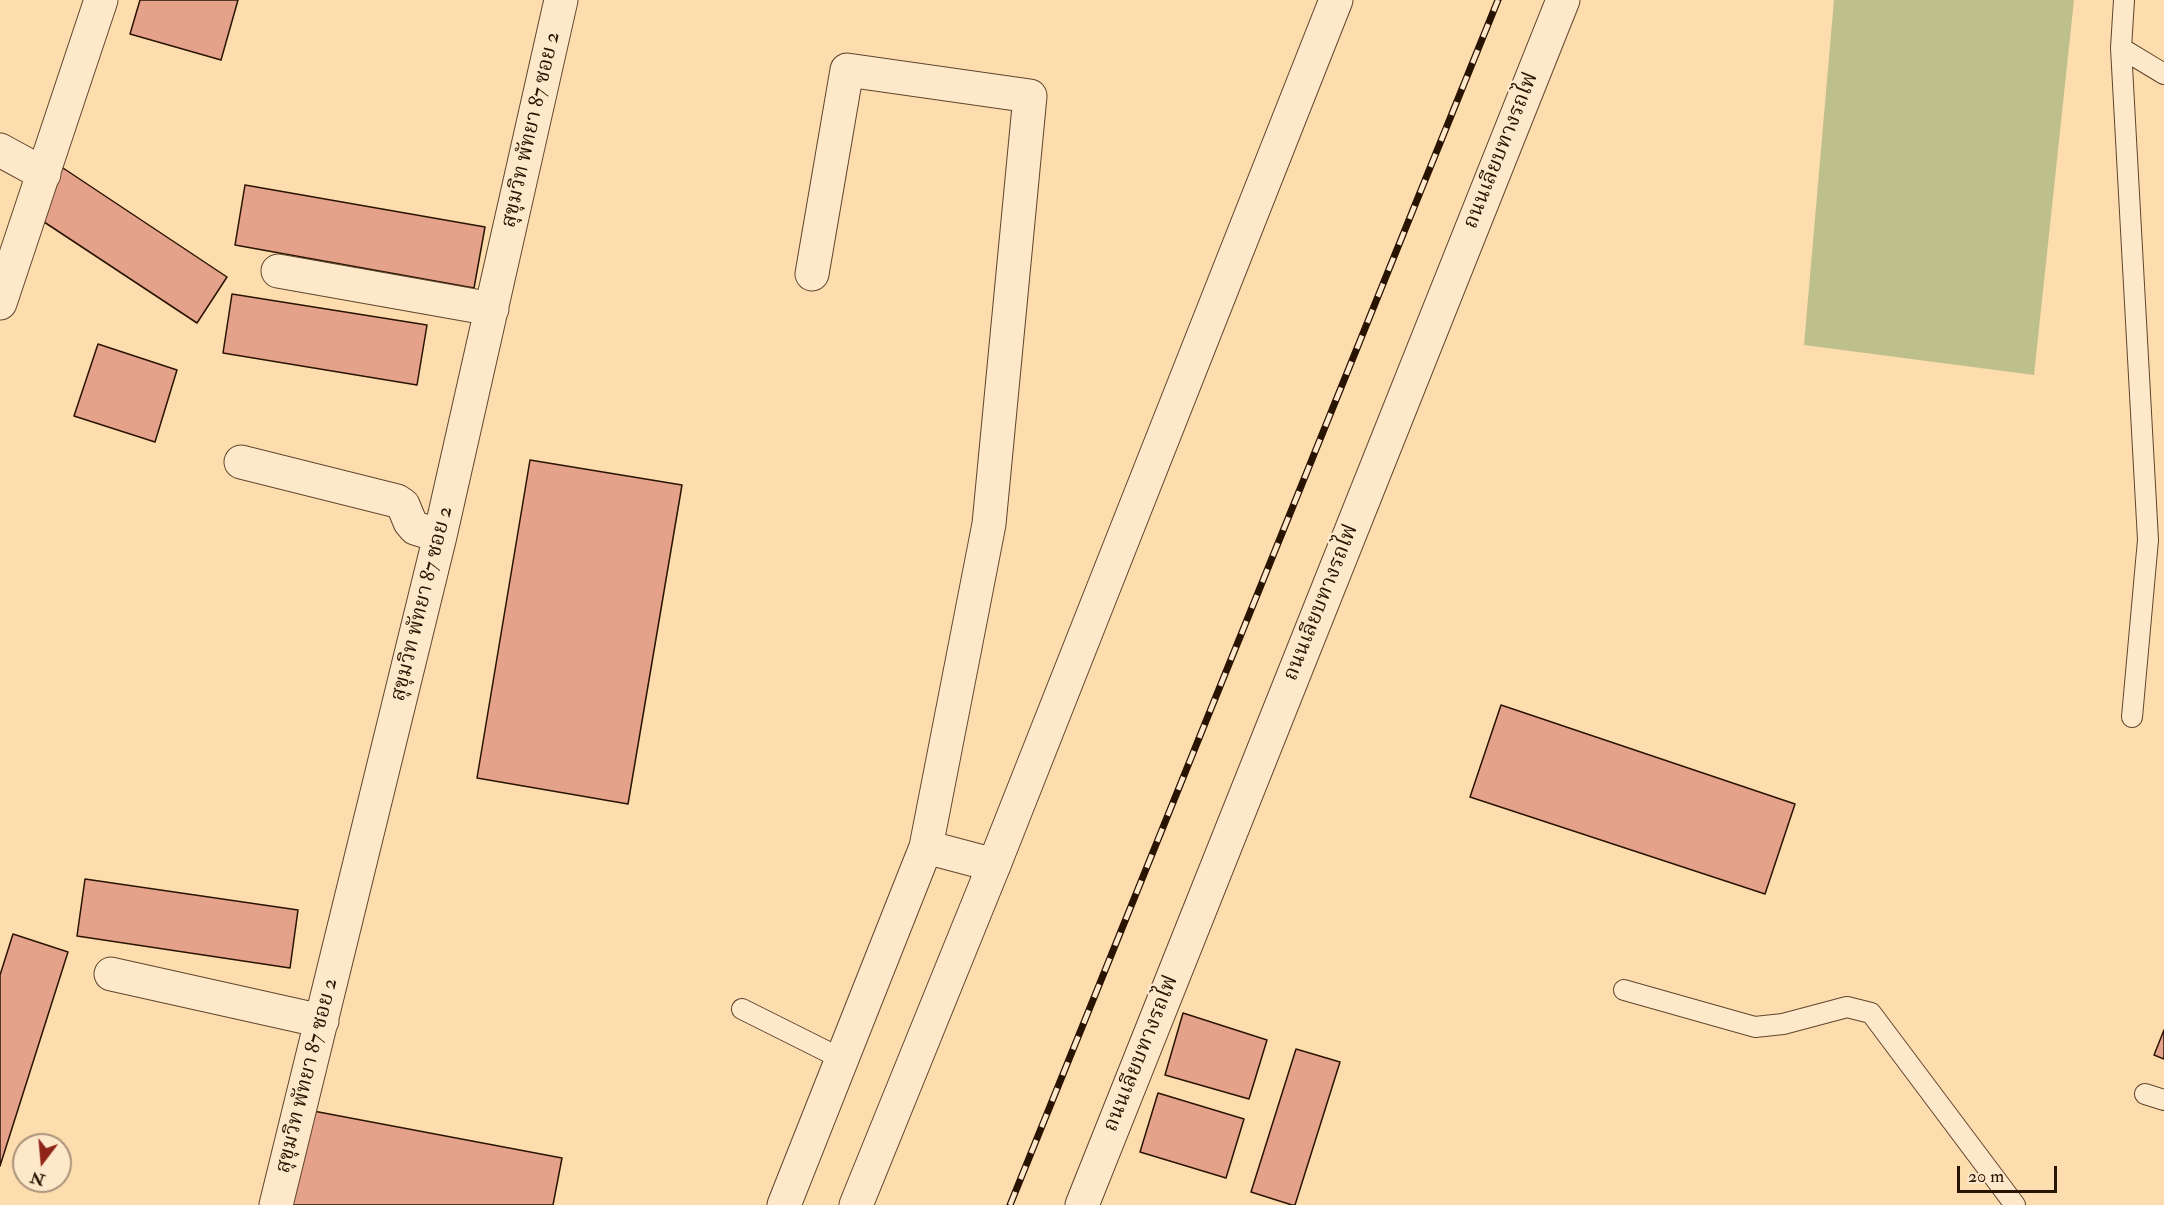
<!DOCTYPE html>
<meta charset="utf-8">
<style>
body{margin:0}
#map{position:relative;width:2164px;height:1205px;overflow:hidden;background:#fddcae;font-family:"IM FELL Double Pica",serif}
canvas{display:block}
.north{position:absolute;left:12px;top:1133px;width:60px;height:60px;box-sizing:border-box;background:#fee8ca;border:2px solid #a9937a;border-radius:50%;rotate:196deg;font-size:16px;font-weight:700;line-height:24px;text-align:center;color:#291402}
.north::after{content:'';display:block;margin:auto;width:21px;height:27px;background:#8f2418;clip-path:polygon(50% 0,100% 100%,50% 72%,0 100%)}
.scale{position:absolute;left:1957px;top:1166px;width:100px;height:27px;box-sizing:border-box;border:3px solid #291402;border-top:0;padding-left:8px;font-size:18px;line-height:21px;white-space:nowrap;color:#291402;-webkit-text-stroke:4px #fee8ca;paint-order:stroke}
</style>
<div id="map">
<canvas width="2164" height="1205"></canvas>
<div class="north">N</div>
<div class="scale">20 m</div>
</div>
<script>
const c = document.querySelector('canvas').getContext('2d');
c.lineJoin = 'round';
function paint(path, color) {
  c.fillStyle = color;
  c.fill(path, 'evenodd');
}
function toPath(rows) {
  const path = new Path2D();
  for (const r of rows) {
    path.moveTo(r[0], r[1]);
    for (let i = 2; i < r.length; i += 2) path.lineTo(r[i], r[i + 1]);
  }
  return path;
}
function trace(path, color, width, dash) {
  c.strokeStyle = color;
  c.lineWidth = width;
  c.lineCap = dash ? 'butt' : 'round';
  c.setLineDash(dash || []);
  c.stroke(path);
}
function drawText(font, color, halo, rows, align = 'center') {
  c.font = font + ' "IM FELL Double Pica","Noto Serif Thai",serif';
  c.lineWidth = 5;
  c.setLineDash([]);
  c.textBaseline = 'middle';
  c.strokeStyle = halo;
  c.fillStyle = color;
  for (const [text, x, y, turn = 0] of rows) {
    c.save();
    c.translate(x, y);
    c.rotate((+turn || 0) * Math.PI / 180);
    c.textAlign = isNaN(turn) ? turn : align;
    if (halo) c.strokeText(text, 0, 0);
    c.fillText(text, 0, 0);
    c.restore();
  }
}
paint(toPath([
 [1834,0,2074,0,2034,375,1804,345]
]), '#bec08b');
const building = toPath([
 [140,0,238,0,221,60,130,34,140,0],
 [63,168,227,277,197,323,32,214,63,168],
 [245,185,485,227,474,288,235,245,245,185],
 [232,294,427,325,417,385,223,353,232,294],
 [98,344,177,370,155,442,74,416,98,344],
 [530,460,682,485,628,804,477,778,530,460],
 [1501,705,1795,804,1765,894,1470,797,1501,705],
 [85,879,298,910,290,968,77,936,85,879],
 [13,934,68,952,0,1166,0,975,13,934],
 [1183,1013,1267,1040,1249,1099,1165,1075,1183,1013],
 [2164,1030,2164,1059,2154,1055,2164,1030],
 [1296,1049,1340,1062,1295,1205,1292,1205,1251,1192,1296,1049],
 [1158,1093,1244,1119,1226,1178,1140,1152,1158,1093],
 [308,1110,562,1158,553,1205,291,1205,308,1110]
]);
paint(building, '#e5a28b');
trace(building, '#291402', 1.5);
const service = toPath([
 [2124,0,2121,48,2148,540,2132,717],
 [2121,48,2164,74],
 [1624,990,1755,1027,1783,1024,1847,1007,1871,1013,2015,1205],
 [742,1009,842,1059],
 [2145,1094,2164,1100]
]);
const minor = toPath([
 [0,150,44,174],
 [278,271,492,309],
 [812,274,847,70,1030,96,989,524,926,847],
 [0,303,101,0],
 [241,462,397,501,403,505,410,522,415,528,440,536],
 [111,974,322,1021],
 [276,1205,440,536,561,0],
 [784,1205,926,847,994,865]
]);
const tertiary = toPath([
 [856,1205,994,865,1336,0],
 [1082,1205,1563,0]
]);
trace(service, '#5e462d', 22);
trace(minor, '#5e462d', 35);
trace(tertiary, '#5e462d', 35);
trace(service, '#fee8ca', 20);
trace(minor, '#fee8ca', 33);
trace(tertiary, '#fee8ca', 33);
const rail = toPath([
 [1010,1205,1498,0]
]);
trace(rail, '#291402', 7);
trace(rail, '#fee8ca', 4.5, [14]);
drawText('21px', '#291402', '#fee8ca', [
 ["สุขุมวิท พัทยา 87 ซอย 2",532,130,-77],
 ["ถนนเลียบทางรถไฟ",1502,151,-68],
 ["ถนนเลียบทางรถไฟ",1322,603,-68],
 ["สุขุมวิท พัทยา 87 ซอย 2",423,604,-76],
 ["ถนนเลียบทางรถไฟ",1142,1054,-68],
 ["สุขุมวิท พัทยา 87 ซอย 2",308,1076,-76]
]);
</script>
